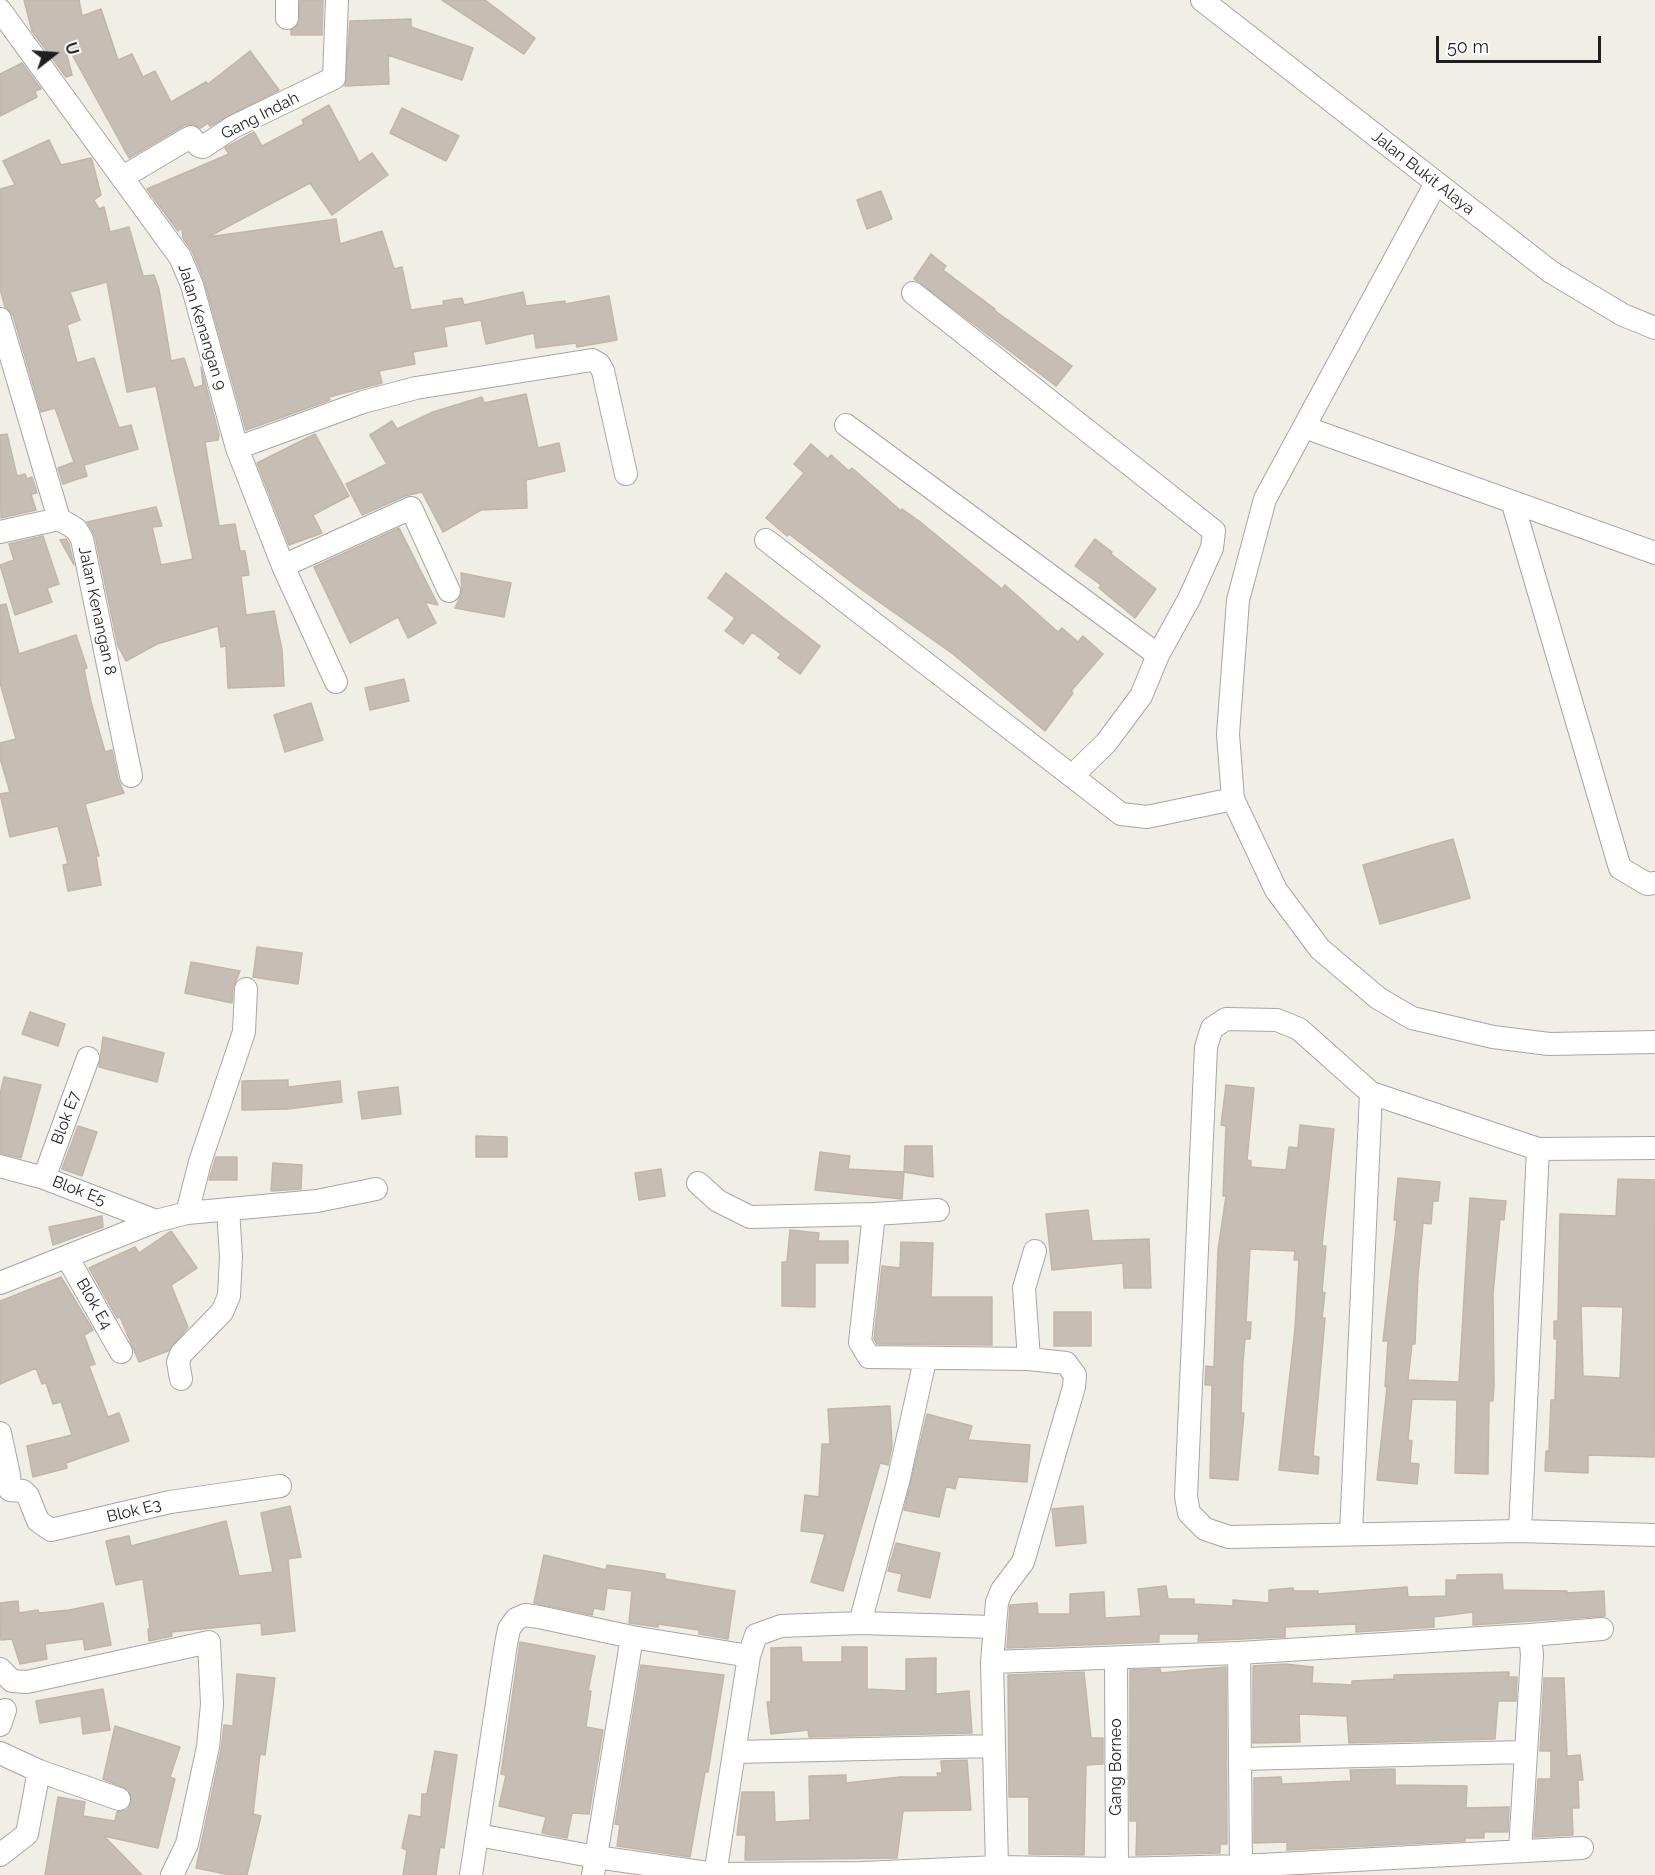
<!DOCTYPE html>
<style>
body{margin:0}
#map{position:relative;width:1655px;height:1875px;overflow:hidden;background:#f1eee5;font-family:Raleway,sans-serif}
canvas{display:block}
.north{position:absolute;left:24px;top:24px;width:60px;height:60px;-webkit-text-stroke:4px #fff;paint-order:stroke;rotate:73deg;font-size:16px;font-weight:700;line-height:24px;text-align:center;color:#1f1f1f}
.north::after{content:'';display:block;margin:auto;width:21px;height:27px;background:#1f1f1f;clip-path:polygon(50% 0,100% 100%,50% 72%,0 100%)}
.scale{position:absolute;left:1436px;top:36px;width:165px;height:27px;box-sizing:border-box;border:3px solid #1f1f1f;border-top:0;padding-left:8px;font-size:18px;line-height:21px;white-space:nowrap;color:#1f1f1f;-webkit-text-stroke:4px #fff;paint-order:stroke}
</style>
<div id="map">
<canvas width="1655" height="1875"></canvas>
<div class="north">U</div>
<div class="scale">50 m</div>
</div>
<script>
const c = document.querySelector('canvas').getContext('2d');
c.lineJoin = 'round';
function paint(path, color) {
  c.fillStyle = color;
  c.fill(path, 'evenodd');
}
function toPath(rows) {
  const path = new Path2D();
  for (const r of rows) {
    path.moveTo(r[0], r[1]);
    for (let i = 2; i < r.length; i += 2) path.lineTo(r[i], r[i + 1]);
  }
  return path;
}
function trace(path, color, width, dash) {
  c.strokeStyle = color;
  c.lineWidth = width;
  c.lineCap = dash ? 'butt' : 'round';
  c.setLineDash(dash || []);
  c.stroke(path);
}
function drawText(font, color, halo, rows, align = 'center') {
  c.font = font + ' Raleway,sans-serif';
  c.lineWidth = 5;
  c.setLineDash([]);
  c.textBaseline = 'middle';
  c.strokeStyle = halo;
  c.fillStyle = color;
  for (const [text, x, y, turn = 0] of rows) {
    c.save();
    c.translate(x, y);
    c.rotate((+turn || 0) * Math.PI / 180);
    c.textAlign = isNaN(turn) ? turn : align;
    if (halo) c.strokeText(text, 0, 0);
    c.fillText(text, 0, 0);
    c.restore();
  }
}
const building = toPath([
 [24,0,79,0,82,16,101,9,118,60,132,54,143,77,155,71,171,102,206,82,208,84,250,51,279,90,210,126,208,123,201,128,193,124,185,125,129,158,68,47,65,48,72,75,66,77,32,31,24,0],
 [300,0,323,0,322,35,291,35,291,30,299,24,300,0],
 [442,0,485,0,535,38,524,54,442,0],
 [411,19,411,27,473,48,462,80,388,55,389,84,345,86,350,21,411,19],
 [22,63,41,89,35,91,37,97,0,116,0,74,22,63],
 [329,105,359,162,372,153,388,175,332,215,310,183,208,237,336,219,340,244,382,231,394,269,402,267,411,310,444,305,443,301,462,298,464,305,523,292,526,306,565,301,565,304,609,296,617,340,577,347,576,343,536,348,534,333,486,344,481,320,444,327,447,346,413,352,415,364,379,371,382,383,329,397,330,400,246,430,204,280,192,251,183,238,182,228,178,231,147,189,229,154,225,148,254,132,262,146,304,124,302,120,329,105],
 [402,108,459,136,446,161,390,133,402,108],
 [49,140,61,165,91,158,92,160,101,195,94,200,99,209,104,207,110,232,129,227,143,276,154,275,159,289,171,361,184,358,194,388,203,385,201,367,219,435,218,440,205,442,219,526,235,524,240,551,245,551,249,575,241,576,246,615,274,611,282,650,284,686,228,688,226,646,221,647,218,626,157,644,126,661,118,646,95,536,87,522,156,507,162,526,152,527,161,565,193,559,156,386,127,392,107,282,70,292,80,320,67,325,77,363,94,358,119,428,131,425,138,449,84,465,87,476,63,484,58,468,74,462,55,408,41,412,13,315,5,307,0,289,0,189,15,185,3,161,49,140],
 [881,191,892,219,867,229,857,200,881,191],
 [931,254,946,266,943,270,995,309,994,310,1072,366,1056,386,914,279,931,254],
 [526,394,538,448,559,443,565,471,526,480,527,508,481,510,443,532,422,492,405,496,362,515,346,484,387,464,370,435,392,421,397,429,433,412,482,397,484,403,526,394],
 [7,434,17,476,25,474,27,479,32,477,37,493,31,494,36,510,1,518,0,435,7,434],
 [315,434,349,496,313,515,322,533,289,545,257,463,315,434],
 [811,444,828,459,831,455,849,471,852,468,901,511,902,509,919,521,1002,589,1005,585,1058,632,1062,628,1078,642,1083,636,1103,654,1071,691,1073,693,1045,731,953,654,858,587,789,534,787,536,766,518,804,473,794,464,811,444],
 [399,528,438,605,425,602,436,623,408,638,398,617,350,643,314,567,399,528],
 [43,536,59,584,47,588,52,602,15,615,0,565,14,560,9,544,43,536],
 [66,539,69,544,74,565,60,540,66,539],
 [1095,539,1112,552,1111,554,1156,589,1135,618,1099,588,1101,585,1075,566,1095,539],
 [461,573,511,583,504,617,455,608,462,593,461,573],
 [726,573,820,646,800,674,778,658,781,654,752,632,743,644,725,631,735,618,708,598,726,573],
 [6,604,19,654,76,635,87,668,84,669,91,702,105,752,112,750,118,779,124,793,85,804,99,856,96,856,101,885,68,891,63,865,68,864,58,826,10,837,0,794,10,792,0,758,0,743,16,739,0,683,0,605,6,604],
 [404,679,409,701,370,710,365,688,404,679],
 [311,703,323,740,285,752,274,715,311,703],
 [1453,839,1470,898,1380,924,1363,865,1453,839],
 [257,947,302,953,298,984,253,977,257,947],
 [191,962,240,971,233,988,232,1003,185,993,191,962],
 [30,1012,65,1024,58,1046,22,1034,30,1012],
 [103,1037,164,1053,157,1082,99,1067,103,1037],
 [4,1077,41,1085,21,1158,0,1153,0,1094,4,1077],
 [288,1080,288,1087,340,1081,342,1102,288,1109,242,1110,242,1081,288,1080],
 [1226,1085,1254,1088,1247,1160,1251,1161,1251,1167,1286,1170,1289,1147,1298,1148,1300,1125,1334,1129,1322,1246,1326,1246,1322,1292,1325,1293,1322,1318,1325,1318,1313,1456,1319,1457,1318,1474,1279,1470,1295,1329,1299,1260,1294,1260,1295,1251,1250,1249,1246,1322,1251,1322,1250,1339,1245,1339,1243,1361,1241,1413,1244,1413,1238,1480,1210,1478,1212,1385,1205,1385,1206,1366,1214,1367,1218,1250,1226,1196,1223,1196,1226,1126,1221,1125,1226,1085],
 [398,1087,401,1114,362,1119,358,1092,398,1087],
 [78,1126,97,1132,82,1176,62,1169,78,1126],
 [476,1136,507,1137,507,1157,476,1157,476,1136],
 [905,1146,932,1146,933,1177,904,1172,905,1146],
 [820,1152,850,1156,848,1169,904,1172,902,1199,815,1190,820,1152],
 [216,1157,237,1157,237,1180,209,1180,216,1157],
 [273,1163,302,1165,301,1189,271,1191,273,1163],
 [661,1169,665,1196,639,1200,635,1173,661,1169],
 [1398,1178,1440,1182,1438,1201,1433,1201,1431,1224,1423,1223,1418,1276,1415,1344,1412,1344,1408,1380,1459,1382,1470,1198,1506,1201,1504,1220,1500,1219,1493,1294,1494,1384,1493,1401,1489,1401,1488,1474,1455,1473,1457,1400,1412,1399,1408,1440,1412,1441,1410,1463,1419,1464,1417,1484,1377,1480,1387,1387,1385,1386,1388,1341,1383,1341,1397,1220,1394,1220,1398,1178],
 [1618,1179,1655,1180,1654,1457,1588,1455,1588,1473,1545,1471,1546,1451,1549,1451,1551,1400,1555,1400,1557,1339,1554,1339,1554,1321,1558,1321,1560,1214,1616,1216,1618,1179],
 [1581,1306,1623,1307,1620,1378,1583,1376,1581,1306],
 [1088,1210,1092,1241,1149,1239,1151,1288,1124,1288,1123,1263,1052,1270,1046,1214,1088,1210],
 [102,1216,103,1227,53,1245,49,1227,102,1216],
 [790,1230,819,1233,818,1241,848,1241,848,1263,815,1263,815,1307,782,1306,782,1262,787,1262,790,1230],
 [171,1231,197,1268,171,1285,188,1327,168,1351,139,1362,120,1317,117,1318,89,1268,135,1247,139,1253,171,1231],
 [901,1242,933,1243,931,1297,992,1297,992,1345,877,1344,874,1339,882,1266,900,1268,901,1242],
 [61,1277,93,1330,84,1335,95,1364,89,1366,108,1417,119,1413,129,1441,66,1463,67,1468,33,1477,27,1446,72,1435,61,1402,53,1404,46,1383,42,1384,36,1368,0,1384,0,1301,61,1277],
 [1054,1312,1091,1312,1091,1346,1054,1346,1054,1312],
 [890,1406,892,1446,888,1465,880,1463,843,1591,811,1582,825,1534,801,1531,805,1495,819,1497,822,1444,830,1444,828,1409,890,1406],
 [927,1414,972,1426,968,1440,1030,1445,1027,1482,958,1477,955,1489,946,1486,939,1517,904,1510,927,1414],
 [290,1506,301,1557,288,1559,295,1631,262,1635,261,1623,171,1632,172,1636,149,1641,148,1629,150,1629,143,1579,116,1585,106,1541,129,1536,131,1546,226,1521,239,1576,273,1572,261,1513,290,1506],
 [1083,1506,1086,1543,1056,1546,1052,1509,1083,1506],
 [896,1543,940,1553,930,1598,898,1591,902,1574,888,1571,896,1543],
 [544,1555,606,1570,607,1565,665,1574,665,1579,735,1591,728,1639,699,1634,699,1630,658,1624,658,1627,629,1623,632,1591,607,1588,604,1610,594,1608,592,1615,534,1603,544,1555],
 [1502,1574,1503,1590,1567,1591,1567,1593,1604,1591,1605,1616,1473,1625,1473,1612,1434,1617,1434,1627,1356,1632,1356,1624,1285,1627,1285,1637,1198,1641,1199,1634,1159,1634,1159,1642,1007,1648,1010,1605,1037,1603,1038,1614,1070,1614,1070,1594,1104,1592,1105,1618,1141,1616,1138,1589,1166,1586,1168,1599,1194,1599,1194,1604,1233,1606,1233,1600,1269,1603,1269,1590,1293,1588,1293,1591,1318,1591,1318,1594,1407,1587,1408,1597,1446,1596,1446,1580,1457,1580,1457,1575,1502,1574],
 [18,1601,19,1613,38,1610,39,1613,69,1610,103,1603,111,1645,85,1650,83,1639,45,1644,47,1659,20,1664,12,1639,1,1640,0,1628,0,1603,18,1601],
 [520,1642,595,1656,588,1691,591,1691,586,1727,603,1730,589,1814,572,1813,567,1838,542,1833,546,1817,499,1806,506,1775,501,1774,520,1642],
 [801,1647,802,1662,842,1662,842,1647,867,1647,867,1689,906,1691,906,1659,936,1658,936,1694,969,1691,972,1733,809,1737,808,1730,771,1734,767,1702,771,1702,771,1648,801,1647],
 [1285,1664,1313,1667,1312,1683,1352,1685,1352,1681,1394,1679,1394,1675,1509,1672,1509,1677,1517,1677,1516,1701,1498,1701,1495,1739,1349,1743,1347,1716,1299,1714,1300,1742,1253,1743,1253,1666,1285,1664],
 [641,1665,724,1675,708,1772,705,1772,690,1857,617,1846,620,1825,615,1824,641,1665],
 [1226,1667,1227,1844,1220,1844,1220,1853,1136,1855,1137,1821,1130,1821,1130,1670,1160,1669,1161,1673,1226,1667],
 [1084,1672,1091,1738,1103,1738,1103,1764,1086,1765,1084,1855,1029,1854,1029,1797,1009,1797,1008,1675,1084,1672],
 [237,1674,275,1678,265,1755,260,1754,253,1814,261,1816,247,1875,230,1875,196,1868,221,1750,224,1725,233,1726,237,1674],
 [1544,1678,1564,1678,1567,1756,1580,1755,1583,1780,1578,1780,1579,1808,1572,1808,1573,1835,1534,1837,1538,1779,1551,1779,1551,1751,1540,1751,1544,1678],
 [103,1689,110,1730,83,1734,81,1716,40,1723,36,1701,103,1689],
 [115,1726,180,1747,170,1777,175,1779,158,1848,104,1836,142,1875,45,1875,58,1797,85,1802,83,1816,115,1821,117,1812,127,1810,131,1804,129,1790,103,1779,115,1726],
 [435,1751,457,1755,444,1848,440,1847,436,1875,403,1875,407,1850,402,1848,409,1815,421,1817,422,1794,427,1794,435,1751],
 [967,1760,971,1810,903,1811,897,1858,745,1860,746,1835,737,1835,742,1792,774,1792,775,1822,810,1820,809,1776,846,1775,846,1783,900,1777,938,1777,937,1773,942,1773,941,1761,967,1760],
 [1395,1769,1395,1785,1467,1786,1466,1808,1509,1807,1508,1832,1484,1832,1484,1838,1465,1838,1465,1841,1287,1850,1287,1842,1254,1843,1254,1778,1281,1777,1282,1784,1351,1781,1350,1770,1395,1769]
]);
paint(building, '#c6bdb4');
trace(building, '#c3b6a7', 1.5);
const minor = toPath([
 [1202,0,1551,272,1623,315,1655,328],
 [0,10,180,257,192,285,237,448,283,566,336,682],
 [287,18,287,0],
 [123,177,187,139,191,137,199,146,203,147,233,127,334,78,337,0],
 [1436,183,1265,499,1238,600,1228,734,1233,799,1276,890,1320,949,1378,998,1412,1018,1493,1037,1549,1044,1655,1042],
 [913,293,1214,531,1212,548,1189,599,1158,655,1141,696,1106,743,1073,775],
 [0,319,59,519,76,529,82,539,131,776],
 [846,425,1158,655],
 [1304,427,1655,553],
 [237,448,363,402,416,388,592,360,599,364,603,371,626,474],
 [1513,504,1620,868,1647,884,1655,883],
 [0,532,59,519],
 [766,540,1121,814,1147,817,1233,799],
 [283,566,411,508,449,591],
 [1655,1148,1538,1149,1371,1093,1299,1029,1277,1020,1226,1019,1212,1028,1206,1047,1186,1496,1189,1513,1205,1529,1229,1537,1520,1531,1655,1535],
 [0,1166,44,1178,156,1221],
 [44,1178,88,1058],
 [698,1183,718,1201,750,1217,874,1214,860,1342,869,1357,1029,1359,1066,1363,1075,1375,1074,1387,1023,1562,1002,1590,997,1602,992,1662,997,1867],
 [187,1213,200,1162,244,1032,246,989],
 [874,1214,938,1210],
 [67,1257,121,1352],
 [0,1283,156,1221,187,1213,317,1201,376,1189],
 [1029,1359,1024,1288,1035,1251],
 [181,1379,178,1362,181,1354,222,1312,229,1296,231,1257,228,1209],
 [0,1433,9,1475,10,1490,23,1491,28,1496,38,1521,51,1530,170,1502,280,1486],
 [1520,1531,1538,1149],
 [1351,1533,1371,1093],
 [860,1623,898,1482,925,1360],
 [1530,1635,1602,1629],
 [1239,1653,1241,1866],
 [1116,1658,1117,1875],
 [992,1662,1239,1653,1530,1635,1532,1655,1520,1850],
 [0,1669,12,1681,27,1682,209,1642,212,1704,208,1747,187,1844,172,1875],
 [0,1725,5,1710],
 [735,1752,994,1746],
 [0,1753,39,1771,119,1799],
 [1241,1759,1525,1752],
 [478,1835,596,1857,715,1874,862,1873,997,1867,1117,1869,1241,1866,1582,1848],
 [0,1855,27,1834,39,1771],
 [471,1875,506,1644,509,1629,516,1619,525,1615,539,1617,632,1637,749,1656],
 [593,1875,632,1637],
 [715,1875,749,1656,756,1635,781,1626,860,1623,993,1627]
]);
trace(minor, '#a6a6a6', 24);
trace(minor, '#fff', 22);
drawText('16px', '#1f1f1f', '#fff', [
 ["Gang Indah",260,116,-27],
 ["Jalan Bukit Alaya",1423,173,38],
 ["Jalan Kenangan 9",202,327,73],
 ["Jalan Kenangan 8",97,611,78],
 ["Blok E7",66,1118,-70],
 ["Blok E5",79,1191,21],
 ["Blok E4",94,1304,60],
 ["Blok E3",134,1511,-14],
 ["Gang Borneo",1116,1767,-90]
]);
</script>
